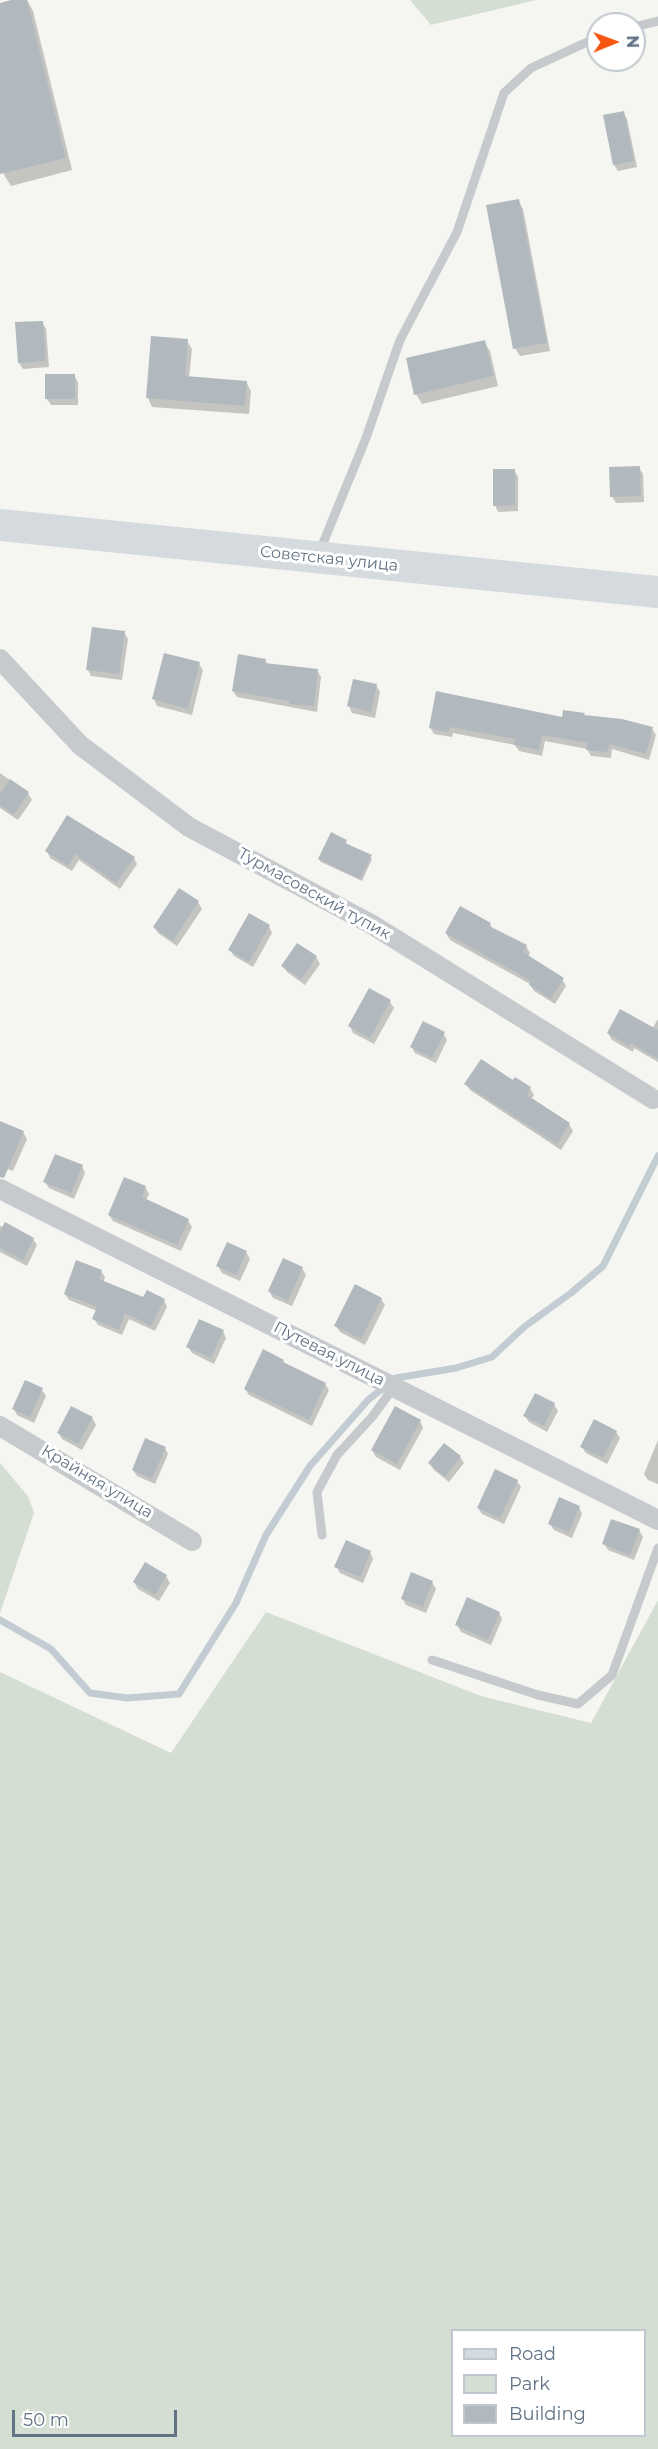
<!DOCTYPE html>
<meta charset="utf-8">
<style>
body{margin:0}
#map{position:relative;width:658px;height:2449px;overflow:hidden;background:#f5f6f1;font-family:Montserrat,sans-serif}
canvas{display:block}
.legend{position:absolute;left:451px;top:2329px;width:195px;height:108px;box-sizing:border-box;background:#fff;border:2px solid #c0c7ce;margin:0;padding:8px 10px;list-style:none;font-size:18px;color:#617385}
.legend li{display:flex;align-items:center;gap:12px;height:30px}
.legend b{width:30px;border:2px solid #c0c7ce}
.north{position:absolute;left:586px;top:12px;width:60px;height:60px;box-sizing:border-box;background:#fff;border:2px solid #c0c7ce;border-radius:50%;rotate:89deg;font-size:16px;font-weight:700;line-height:24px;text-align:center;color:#617385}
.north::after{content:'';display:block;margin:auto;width:21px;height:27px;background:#f55611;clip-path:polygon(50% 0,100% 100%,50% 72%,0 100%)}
.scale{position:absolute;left:12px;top:2410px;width:165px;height:27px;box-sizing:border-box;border:3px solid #617385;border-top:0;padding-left:8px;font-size:18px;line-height:21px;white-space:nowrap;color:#617385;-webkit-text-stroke:4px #fff;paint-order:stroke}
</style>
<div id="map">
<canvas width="658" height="2449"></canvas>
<ul class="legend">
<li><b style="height:8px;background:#d5dadf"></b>Road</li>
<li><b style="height:16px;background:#d5ded2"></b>Park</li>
<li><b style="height:16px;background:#b1b8be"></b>Building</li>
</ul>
<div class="north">N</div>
<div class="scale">50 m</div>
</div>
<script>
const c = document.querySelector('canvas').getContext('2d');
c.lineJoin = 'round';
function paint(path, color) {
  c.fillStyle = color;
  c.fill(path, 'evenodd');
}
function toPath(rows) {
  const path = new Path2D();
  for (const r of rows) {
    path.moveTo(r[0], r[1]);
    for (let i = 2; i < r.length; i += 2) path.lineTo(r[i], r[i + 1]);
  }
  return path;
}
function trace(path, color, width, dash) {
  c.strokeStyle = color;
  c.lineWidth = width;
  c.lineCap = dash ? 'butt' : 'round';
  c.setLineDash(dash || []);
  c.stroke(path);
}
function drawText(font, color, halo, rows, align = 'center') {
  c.font = font + ' Montserrat,sans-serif';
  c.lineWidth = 6;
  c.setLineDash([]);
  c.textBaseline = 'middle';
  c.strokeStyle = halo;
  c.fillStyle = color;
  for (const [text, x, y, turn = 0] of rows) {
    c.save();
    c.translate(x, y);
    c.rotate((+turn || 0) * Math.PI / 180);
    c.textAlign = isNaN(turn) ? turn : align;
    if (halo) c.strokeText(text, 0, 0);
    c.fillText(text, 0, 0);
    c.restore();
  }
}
paint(toPath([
 [410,0,536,0,431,25],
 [0,1463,28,1496,34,1513,0,1613],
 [658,1600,658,2449,0,2449,0,1672,171,1753,266,1612,481,1696,591,1723],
 [452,2330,644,2330,644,2436,452,2436]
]), '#d5ded2');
paint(toPath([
 [17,0,27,0,33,11,72,170,11,186,3,173,0,159,0,4],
 [623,113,627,119,637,167,618,171,614,165,604,117],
 [518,200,523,209,550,351,520,356,515,348],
 [42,322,46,329,49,367,23,369,19,363],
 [187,341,192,349,189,378,246,382,251,391,249,414,152,407,148,398],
 [484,342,490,351,498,386,422,404,416,394],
 [74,375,78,382,78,405,51,405,47,399],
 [639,468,643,474,644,502,616,503,612,496],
 [514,470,518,477,518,511,498,512,495,505],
 [124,632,128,639,122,680,91,676,88,670],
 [265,660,268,665,317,670,321,677,317,712,237,697,233,691],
 [199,664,203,670,192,715,157,706,154,699],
 [376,685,380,692,375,718,352,713,349,706],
 [585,717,652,729,656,735,649,760,612,749,611,758,591,756,587,749,545,741,542,756,519,751,515,745,453,733,452,737,434,734,430,727],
 [0,773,28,793,32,800,18,820,0,808],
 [346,841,347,845,372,859,362,881,321,862,319,859],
 [47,851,134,858,137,864,120,889,79,860,72,871,50,858],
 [179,890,198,902,202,909,177,946,158,933,154,927],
 [490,924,493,930,526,946,530,953,528,957,562,979,566,986,555,1004,534,991,530,984,450,940,446,933],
 [269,926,272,933,253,967,234,956,230,950],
 [316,957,320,964,305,985,287,972,283,966],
 [390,1002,394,1008,374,1044,353,1033,350,1026],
 [658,1019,658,1062,634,1048,633,1052,612,1040,608,1033,652,1029],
 [443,1033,447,1040,436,1063,415,1053,411,1046],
 [516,1079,530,1088,534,1095,531,1099,569,1124,573,1131,561,1150,470,1090,466,1084,514,1082],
 [23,1132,27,1139,13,1171,0,1166,0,1135],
 [82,1166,85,1173,74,1199,49,1188,45,1182],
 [145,1187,149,1194,146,1200,188,1220,192,1227,181,1251,113,1221,109,1215],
 [0,1226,33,1239,37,1245,27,1266,0,1252],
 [246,1252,250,1259,240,1281,222,1273,218,1266],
 [284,1260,302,1268,306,1275,292,1306,273,1298,269,1291],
 [101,1271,105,1277,103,1283,144,1299,164,1300,167,1307,155,1331,129,1319,122,1335,98,1325,94,1319,97,1311,69,1300,65,1294],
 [381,1299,385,1305,365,1345,340,1332,336,1326],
 [223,1331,226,1338,214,1364,192,1353,188,1347],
 [283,1361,285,1365,325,1384,329,1390,312,1426,249,1395,245,1389],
 [42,1390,46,1396,34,1423,17,1415,14,1409],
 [554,1404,558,1411,547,1432,529,1422,525,1416],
 [92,1418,96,1425,82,1450,62,1439,59,1433],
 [420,1421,423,1428,400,1470,376,1457,372,1450],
 [616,1432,620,1438,607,1464,586,1453,582,1447],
 [658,1440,658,1484,648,1480,644,1474],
 [165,1448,168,1454,155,1484,137,1476,133,1470],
 [460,1457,464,1463,449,1482,434,1470,430,1464],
 [517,1481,521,1487,504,1524,482,1514,478,1508],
 [579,1507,582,1514,572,1538,554,1530,550,1524],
 [639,1530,643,1537,634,1560,608,1550,604,1544],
 [370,1552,373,1559,363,1583,340,1573,336,1566],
 [166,1576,170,1583,159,1601,138,1589,134,1582],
 [432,1582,436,1589,426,1613,406,1605,402,1598],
 [499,1613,502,1619,491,1645,461,1632,457,1625]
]), '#0003');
trace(toPath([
 [0,1620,51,1649,90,1693,127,1698,179,1694,236,1603,266,1535,310,1466,368,1400,396,1378,456,1368,492,1357,524,1327,571,1293,603,1266,658,1156]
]), '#c2ccd2', 7);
paint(toPath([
 [11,0,27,0,66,158,0,174,0,3],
 [624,111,634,161,613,165,603,115],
 [519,199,547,343,513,349,486,205],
 [43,321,46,361,18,363,15,322],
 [151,336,188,339,185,376,247,381,245,406,146,398],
 [485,340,493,376,414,395,406,358],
 [45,374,75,374,75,399,45,399],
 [640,466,641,496,610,497,609,467],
 [493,469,515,469,515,505,493,506],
 [92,627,125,631,119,674,86,670],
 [164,653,200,662,188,709,152,699],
 [238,654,266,659,265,663,318,669,314,706,289,704,289,701,232,691],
 [353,679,377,684,371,712,347,706],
 [436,691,562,717,563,710,585,713,584,715,622,719,653,727,646,754,609,744,608,752,586,750,587,743,542,735,539,750,514,745,515,739,450,727,449,732,429,728],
 [10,779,29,792,14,815,0,805,0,794],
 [67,815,135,857,116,883,75,854,68,866,45,851],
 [331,832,347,840,345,843,372,855,360,879,318,859],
 [179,888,199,901,173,941,153,927],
 [460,906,491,923,489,926,527,945,523,952,564,978,551,999,529,985,531,981,445,933],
 [249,913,270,925,249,962,228,950],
 [297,943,317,956,301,979,281,966],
 [369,988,391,1000,370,1038,348,1026],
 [620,1009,658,1030,658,1059,631,1043,629,1046,607,1033],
 [423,1021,445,1032,432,1058,410,1047],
 [481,1059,513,1080,515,1077,531,1087,527,1095,570,1123,557,1144,464,1084],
 [0,1121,24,1131,4,1178,0,1177],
 [55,1154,83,1165,71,1193,43,1182],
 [124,1177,146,1186,142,1197,189,1219,177,1245,108,1215],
 [5,1222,34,1238,23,1260,0,1248,0,1231],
 [227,1242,247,1251,236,1275,216,1266],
 [283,1258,303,1267,288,1301,268,1291],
 [76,1260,102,1270,99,1279,143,1297,147,1290,165,1299,151,1326,125,1313,119,1330,92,1319,97,1307,64,1294],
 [355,1284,382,1298,361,1339,334,1326],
 [199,1319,224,1330,211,1358,186,1347],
 [263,1349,284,1360,283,1362,326,1383,309,1420,244,1389],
 [25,1380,43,1388,30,1417,12,1409],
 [535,1393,555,1403,544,1426,523,1416],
 [71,1406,93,1417,78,1444,57,1433],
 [395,1406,421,1420,397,1464,371,1450],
 [594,1419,617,1431,603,1458,580,1447],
 [145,1438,166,1447,152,1479,132,1470],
 [444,1443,461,1456,445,1477,428,1463],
 [495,1469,518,1480,500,1518,477,1508],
 [559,1497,580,1506,569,1532,548,1524],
 [611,1519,640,1529,630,1555,602,1544],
 [346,1540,371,1551,360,1577,334,1567],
 [145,1562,167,1575,155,1595,133,1582],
 [411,1572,433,1581,423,1607,401,1599],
 [467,1597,500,1612,488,1640,455,1625]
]), '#b1b8be');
trace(toPath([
 [634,27,658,21],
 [319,553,366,438,400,340,457,232,504,93,531,68,598,37],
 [322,1535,317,1492,337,1455,372,1417,394,1387],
 [432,1660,538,1695,578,1704,612,1675,658,1548]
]), '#c7cacd', 9);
trace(toPath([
 [0,659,80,745,189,827,371,924,653,1099],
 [0,1189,658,1520],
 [0,1426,192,1541]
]), '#c7cacd', 20);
trace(toPath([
 [0,525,658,592]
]), '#d5dadf', 32);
drawText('16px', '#617385', '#fff', [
 ["Советская улица",329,559,6],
 ["Турмасовский тупик",314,894,29],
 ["Путевая улица",329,1354,27],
 ["Крайняя улица",97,1482,31]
]);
</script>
